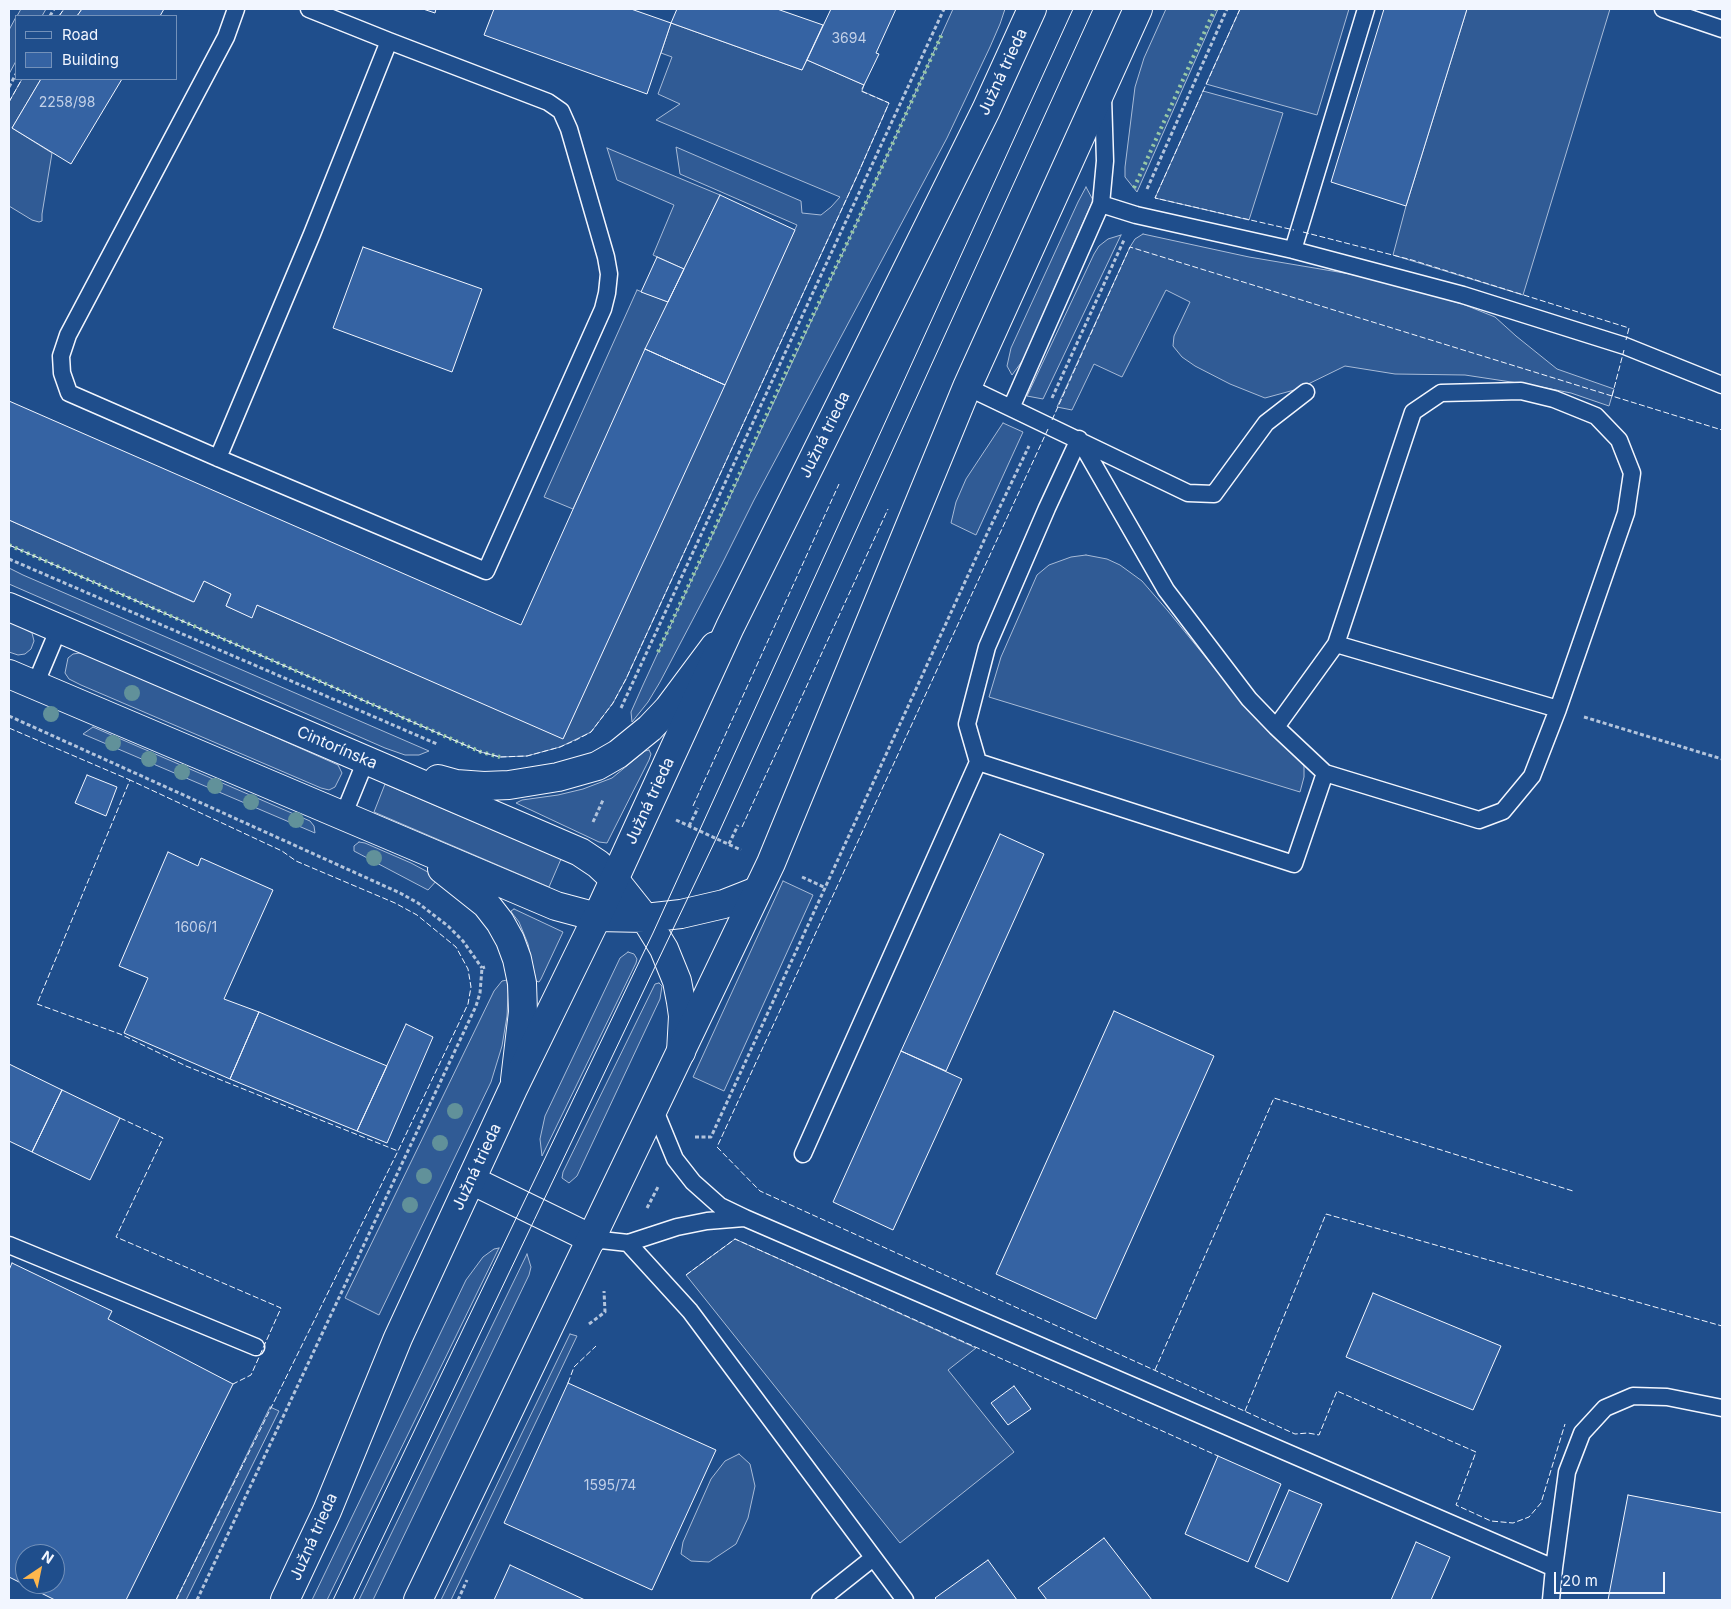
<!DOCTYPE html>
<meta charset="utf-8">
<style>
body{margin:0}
#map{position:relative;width:1731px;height:1609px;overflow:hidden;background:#1f4e8c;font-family:Inter,sans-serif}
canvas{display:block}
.frame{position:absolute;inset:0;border:10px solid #f2f6ff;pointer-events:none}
.legend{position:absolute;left:15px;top:15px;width:162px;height:65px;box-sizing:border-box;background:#1f4e8c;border:1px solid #7391ba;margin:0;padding:6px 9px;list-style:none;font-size:15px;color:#f2f6ff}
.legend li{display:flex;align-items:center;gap:10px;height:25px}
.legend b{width:25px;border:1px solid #7391ba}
.north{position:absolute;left:15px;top:1544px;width:50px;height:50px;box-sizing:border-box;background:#1f4e8c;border:1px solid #7391ba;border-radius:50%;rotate:34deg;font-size:14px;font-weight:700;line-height:20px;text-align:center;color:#f2f6ff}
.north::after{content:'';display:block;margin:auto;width:18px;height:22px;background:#ffb74d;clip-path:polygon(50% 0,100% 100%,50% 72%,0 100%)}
.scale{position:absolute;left:1554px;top:1572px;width:111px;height:22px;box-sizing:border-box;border:2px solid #f2f6ff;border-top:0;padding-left:6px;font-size:15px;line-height:18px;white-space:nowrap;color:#f2f6ff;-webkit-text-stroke:4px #1f4e8c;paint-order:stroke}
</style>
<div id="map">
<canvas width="1731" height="1609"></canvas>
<div class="frame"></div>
<ul class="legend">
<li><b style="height:6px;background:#1f4e8c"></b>Road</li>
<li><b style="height:14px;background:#3563a3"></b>Building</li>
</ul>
<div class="north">N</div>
<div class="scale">20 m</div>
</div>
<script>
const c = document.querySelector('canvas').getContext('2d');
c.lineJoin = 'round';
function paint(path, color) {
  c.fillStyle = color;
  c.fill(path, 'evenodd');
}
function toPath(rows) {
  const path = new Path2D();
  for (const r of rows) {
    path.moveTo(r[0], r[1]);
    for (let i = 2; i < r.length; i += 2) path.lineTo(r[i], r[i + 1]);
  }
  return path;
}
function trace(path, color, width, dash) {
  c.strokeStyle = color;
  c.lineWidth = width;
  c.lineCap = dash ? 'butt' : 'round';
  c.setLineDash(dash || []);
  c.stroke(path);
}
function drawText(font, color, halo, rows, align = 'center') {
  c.font = font + ' Inter,sans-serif';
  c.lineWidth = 4;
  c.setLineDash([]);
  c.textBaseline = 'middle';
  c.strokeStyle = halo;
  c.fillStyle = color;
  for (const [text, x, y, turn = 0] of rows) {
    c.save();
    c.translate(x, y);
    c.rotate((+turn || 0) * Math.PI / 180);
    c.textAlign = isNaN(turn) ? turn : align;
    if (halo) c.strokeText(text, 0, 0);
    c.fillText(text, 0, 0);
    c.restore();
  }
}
const built = toPath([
 [21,9,46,9,42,16,17,16,21,9],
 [64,9,82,9,77,16,59,16,64,9],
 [953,9,1005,9,1000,24,990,47,947,138,754,500,722,564,660,682,648,702,632,722,631,712,643,685,858,220,953,9],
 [1166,9,1218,9,1137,192,1125,177,1125,167,1135,87,1144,58,1166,9],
 [1240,9,1349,9,1317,115,1206,84,1240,9],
 [1467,9,1610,9,1523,295,1393,255,1406,206,1467,9],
 [16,17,16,61,9,74,9,30,16,17],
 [671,23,802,70,807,60,864,85,862,91,889,103,857,176,626,679,613,703,591,732,560,747,527,756,500,757,481,752,9,545,9,520,193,602,204,581,231,594,226,606,251,617,257,605,563,738,797,225,680,174,676,147,801,201,802,213,821,215,831,207,840,197,656,120,680,104,658,94,672,57,661,53,671,23],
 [22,79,41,79,12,128,52,153,42,214,42,221,39,222,32,220,9,206,9,102,22,79],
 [1203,91,1283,113,1249,220,1155,198,1203,91],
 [607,148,720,195,684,269,653,255,674,205,617,180,607,148],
 [1086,187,1093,200,1023,360,1012,375,1007,366,1011,348,1078,202,1086,187],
 [1143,234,1249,257,1350,274,1413,289,1465,305,1495,317,1516,336,1557,369,1614,389,1609,406,1571,393,1531,385,1465,375,1395,374,1345,366,1298,389,1265,398,1230,384,1195,366,1182,357,1173,346,1174,336,1190,302,1166,290,1122,377,1094,364,1072,410,1057,407,1130,247,1135,239,1143,234],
 [1121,235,1043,399,1027,396,1094,254,1099,246,1108,239,1121,235],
 [637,290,668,302,573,509,544,497,637,290],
 [1003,423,1023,432,976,535,951,523,956,502,966,479,1003,423],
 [1086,555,1107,559,1120,565,1142,581,1168,611,1251,713,1292,751,1304,766,1304,777,1300,792,989,697,1001,657,1037,575,1049,565,1071,557,1086,555],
 [9,568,23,575,429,751,419,755,405,755,385,748,9,584,9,568],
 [9,621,32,633,34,641,31,649,25,654,18,655,9,652,9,621],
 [80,653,88,654,338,765,342,773,335,787,329,790,321,788,81,685,69,679,65,673,68,658,73,654,80,653],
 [93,727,310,821,314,826,315,833,83,734,93,727],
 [649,750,651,754,649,760,607,843,599,842,516,803,522,800,558,795,583,789,612,778,645,751,649,750],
 [385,784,561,859,549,887,374,812,385,784],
 [359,842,365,843,411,863,439,878,428,890,354,851,354,846,359,842],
 [783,881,813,895,724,1091,693,1077,783,881],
 [514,909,563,932,541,979,539,982,536,981,528,944,519,922,512,913,511,911,514,909],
 [628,952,634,954,637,959,636,963,542,1156,540,1139,545,1116,620,958,628,952],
 [507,980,508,994,507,1016,502,1046,491,1082,379,1315,345,1298,494,991,502,981,507,980],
 [659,983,662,986,660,999,577,1176,569,1183,562,1178,563,1172,655,984,659,983],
 [735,1239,976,1348,948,1370,1014,1452,900,1543,686,1275,735,1239],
 [499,1248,327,1600,312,1600,466,1280,483,1257,494,1249,499,1248],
 [527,1254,531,1267,529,1275,373,1600,359,1600,527,1254],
 [570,1334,577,1336,451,1600,441,1600,570,1334],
 [270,1407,279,1411,186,1600,176,1600,270,1407],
 [739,1454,750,1464,755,1486,748,1518,736,1544,709,1562,691,1561,681,1554,683,1542,711,1479,725,1461,739,1454]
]);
paint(built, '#305b95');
trace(built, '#a8bbd7', 1);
const building = toPath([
 [82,9,164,9,160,16,77,16,82,9],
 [423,9,436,9,435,13,423,9],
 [494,9,631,9,671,23,647,94,484,35,494,9],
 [677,9,777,9,823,25,802,70,671,23,677,9],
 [831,9,896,9,876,53,879,54,864,85,807,60,831,9],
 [1384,9,1467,9,1406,206,1331,182,1384,9],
 [41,79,122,79,71,164,12,128,41,79],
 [720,195,795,230,725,385,645,349,720,195],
 [363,247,482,289,452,372,333,328,363,247],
 [657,257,684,269,668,302,641,292,657,257],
 [645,349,725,385,563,739,257,605,252,618,226,606,231,594,204,581,194,602,9,520,9,401,521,625,645,349],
 [87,775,117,787,106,816,75,803,87,775],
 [1000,834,1044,854,946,1071,901,1051,1000,834],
 [168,852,198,866,201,858,273,890,224,999,259,1012,230,1079,124,1033,148,978,119,966,168,852],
 [1114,1011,1214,1056,1096,1319,996,1274,1114,1011],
 [259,1012,387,1066,357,1131,230,1079,259,1012],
 [406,1024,433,1037,387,1143,357,1131,406,1024],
 [901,1051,962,1079,893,1230,833,1202,901,1051],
 [9,1064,62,1090,32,1152,9,1141,9,1064],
 [62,1090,120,1118,90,1180,32,1152,62,1090],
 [12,1263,112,1311,108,1319,233,1384,126,1600,55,1600,9,1577,9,1270,12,1263],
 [25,1554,55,1554,55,1584,25,1584,25,1554],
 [1373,1293,1501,1346,1473,1410,1346,1357,1373,1293],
 [568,1383,716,1450,652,1590,504,1523,568,1383],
 [1014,1386,1031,1409,1008,1425,991,1403,1014,1386],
 [1218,1456,1281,1484,1248,1562,1185,1534,1218,1456],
 [1289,1490,1322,1504,1288,1582,1255,1567,1289,1490],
 [1628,1495,1722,1513,1722,1600,1608,1600,1628,1495],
 [1104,1538,1152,1600,1047,1600,1038,1588,1104,1538],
 [1416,1542,1450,1557,1431,1600,1391,1600,1416,1542],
 [988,1560,1017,1600,937,1600,935,1598,988,1560],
 [510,1565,585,1600,494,1600,510,1565]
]);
paint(building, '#3563a3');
trace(building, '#f2f6ff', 1);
const service = toPath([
 [236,9,226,37,68,335,61,356,62,373,69,393,218,458,486,571,603,309,607,293,609,274,606,257,569,129,561,111,548,102,389,41,309,9],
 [1663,9,1722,29],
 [1101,204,1105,161,1103,97],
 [1293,250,1366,9],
 [967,387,1011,408,1101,204,1136,215,1293,250,1463,295,1625,346,1722,385],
 [1011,408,1188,493,1214,494,1266,423,1306,392],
 [218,458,312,234,389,41],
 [35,685,59,628],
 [1276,727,1336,644],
 [978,762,1294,864,1325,773],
 [343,816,366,760],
 [654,1108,675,1159,693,1182,720,1206,745,1218,1554,1568],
 [803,1154,978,762,967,724,987,647,1047,508,1079,439,1166,590,1249,699,1276,727,1325,773,1479,820,1503,811,1532,776,1558,709,1336,644,1413,412,1441,393,1521,391,1554,399,1596,416,1619,440,1632,473,1626,513,1558,709],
 [592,1239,628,1243,677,1227,707,1221,744,1218],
 [628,1243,690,1311,905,1600],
 [9,1245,256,1347],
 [820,1600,873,1558],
 [1551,1600,1554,1568,1567,1472,1582,1433,1605,1408,1633,1396,1667,1397,1722,1408]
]);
const minor = toPath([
 [9,607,580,852,598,864,614,879,645,918,664,949,677,981,681,1002,683,1016,681,1052],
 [9,674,556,906,597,917,645,918,681,914,724,904,757,891],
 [438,779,456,784,484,786,509,785,558,777,597,766,618,754,650,728,668,709,715,646],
 [442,869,486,904,500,922,510,940,517,959,522,983,523,1012,515,1080],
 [471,1180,592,1239]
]);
const tertiary = toPath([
 [285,1600,327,1511,398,1338,513,1089,597,917,730,627,986,110,1032,9],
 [418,1600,771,863,967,387,1138,9]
]);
trace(service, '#f2f6ff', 19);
trace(minor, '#f2f6ff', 30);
trace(tertiary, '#f2f6ff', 30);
trace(toPath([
 [50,16,54,9],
 [9,87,16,74],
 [1147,189,1227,9],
 [1052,398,1124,240],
 [9,559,437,744],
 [621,708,944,9],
 [9,716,400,893,418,903,448,926,463,941,482,968],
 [1584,717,1722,759],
 [676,820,741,850],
 [593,822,603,800,602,799],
 [689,826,698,808],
 [729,844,738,825],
 [802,877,826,888],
 [695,1137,711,1137,986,536,1029,446],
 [647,1208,659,1185],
 [589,1324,605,1312,604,1291],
 [197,1600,476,1006,480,993,482,968,485,967],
 [458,1600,467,1580]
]), '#b3c4dc', 3, [4, 2.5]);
trace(service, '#1f4e8c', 16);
trace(minor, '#1f4e8c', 28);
trace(tertiary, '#1f4e8c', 28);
trace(toPath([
 [333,1600,653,933,1073,9],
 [353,1600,716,839,1093,9]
]), '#f2f6ff', 1);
trace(toPath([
 [1134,188,1215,9],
 [9,545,481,752,500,757],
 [658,652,788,368,858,220,942,34]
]), '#97c8a6', 4, [2.5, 4]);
trace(toPath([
 [1240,9,1155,198,1294,230],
 [59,16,64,9],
 [9,102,22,79],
 [1303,232,1412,260,1629,328,1626,340],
 [1612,396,1624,350],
 [1052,420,1130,247,1722,430],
 [1048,429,717,1147,760,1191,1295,1434,1308,1433,1319,1435,1337,1391,1476,1452,1456,1505,1491,1521,1513,1523,1529,1517,1541,1503,1565,1424],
 [9,545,481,752,500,757,527,756,560,747,576,740,591,732,613,703,626,679,857,176,889,103,861,91,864,85],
 [9,728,130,780],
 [693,806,839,484],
 [742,827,888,509],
 [120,1118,163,1138,116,1237,281,1308,251,1375,233,1384],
 [686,1275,735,1239,1218,1456],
 [1155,1370,1274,1098,1573,1191],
 [568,1383,574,1367,596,1346],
 [1245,1411,1326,1214,1722,1326],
 [176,1600,398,1151,468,1004,471,987,468,969,456,947,417,915,395,903,296,861,282,851,130,780,37,1004,120,1034,186,1066,398,1151]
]), '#f2f6ff', 1, [6, 2.5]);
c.fillStyle = '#61919a';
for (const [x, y] of [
 [132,693],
 [51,714],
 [113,743],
 [149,759],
 [182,772],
 [215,786],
 [251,802],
 [296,820],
 [374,858],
 [455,1111],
 [440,1143],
 [424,1176],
 [410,1205]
]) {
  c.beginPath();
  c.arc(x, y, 8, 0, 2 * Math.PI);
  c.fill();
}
drawText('14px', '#c3d1e8', null, [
 ["3694",849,39],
 ["2258/98",67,103],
 ["1606/1",196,928],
 ["1595/74",610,1486]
]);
drawText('16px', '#f2f6ff', '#1f4e8c', [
 ["Južná trieda",1003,72,-65],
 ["Južná trieda",825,435,-64],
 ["Cintorínska",337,748,23],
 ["Južná trieda",650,801,-65],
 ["Južná trieda",477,1167,-65],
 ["Južná trieda",314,1537,-66]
]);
</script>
